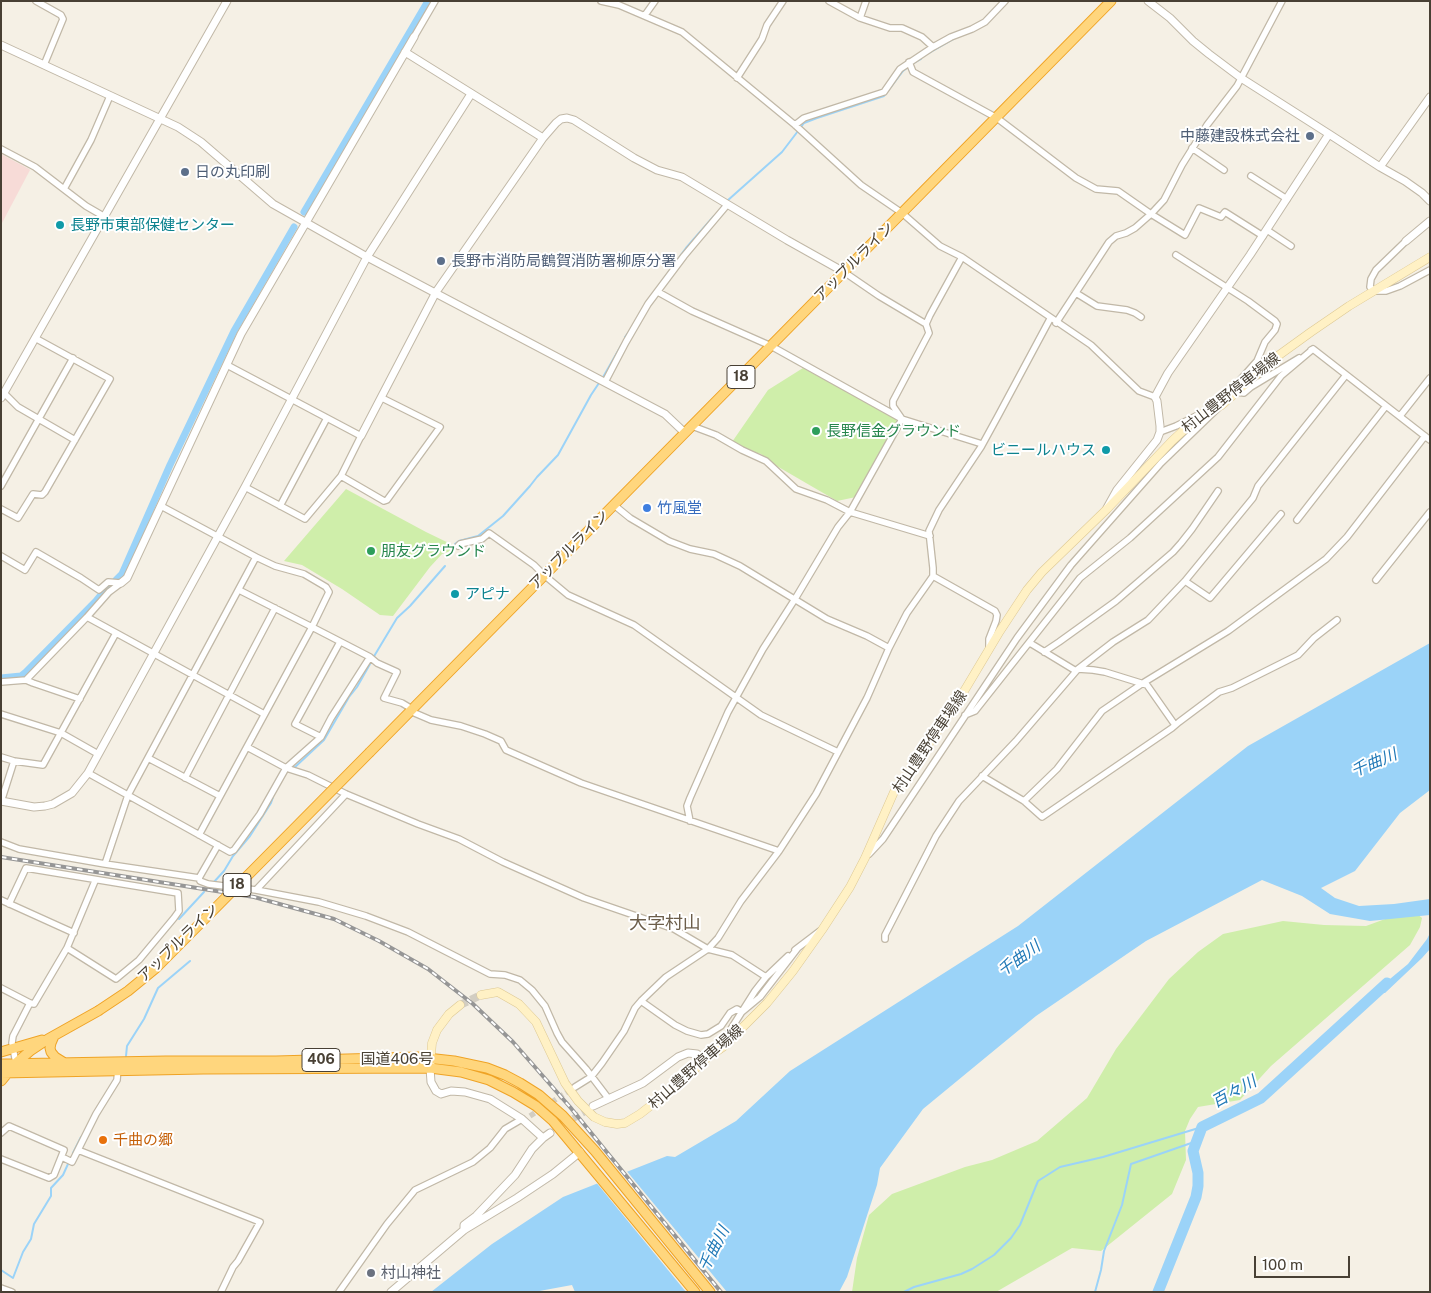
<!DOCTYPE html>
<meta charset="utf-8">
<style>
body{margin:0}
#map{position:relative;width:1431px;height:1293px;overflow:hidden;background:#f5f0e5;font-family:"Public Sans",sans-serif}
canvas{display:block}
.frame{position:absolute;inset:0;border:2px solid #484034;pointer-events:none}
.scale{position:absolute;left:1254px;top:1256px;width:96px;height:22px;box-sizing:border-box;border:2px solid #484034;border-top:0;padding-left:6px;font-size:15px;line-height:18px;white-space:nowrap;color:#484034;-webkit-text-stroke:4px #fff;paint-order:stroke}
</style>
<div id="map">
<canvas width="1431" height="1293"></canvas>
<div class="frame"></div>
<div class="scale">100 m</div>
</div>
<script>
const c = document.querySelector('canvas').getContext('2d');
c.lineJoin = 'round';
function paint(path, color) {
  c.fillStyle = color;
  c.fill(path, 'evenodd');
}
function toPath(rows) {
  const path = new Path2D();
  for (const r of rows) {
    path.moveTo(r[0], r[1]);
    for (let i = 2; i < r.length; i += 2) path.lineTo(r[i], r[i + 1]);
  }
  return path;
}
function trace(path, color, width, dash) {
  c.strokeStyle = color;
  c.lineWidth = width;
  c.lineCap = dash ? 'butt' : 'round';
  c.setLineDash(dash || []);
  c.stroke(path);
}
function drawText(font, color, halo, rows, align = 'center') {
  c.font = font + ' "Public Sans","Noto Sans JP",sans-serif';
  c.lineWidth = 4;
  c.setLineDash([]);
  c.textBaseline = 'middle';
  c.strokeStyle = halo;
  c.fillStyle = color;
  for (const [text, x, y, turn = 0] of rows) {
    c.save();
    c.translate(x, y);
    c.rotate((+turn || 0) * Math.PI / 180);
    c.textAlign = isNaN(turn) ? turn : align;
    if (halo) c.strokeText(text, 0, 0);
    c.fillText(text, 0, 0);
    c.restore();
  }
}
paint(toPath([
 [1,154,29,169,30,170,1,225]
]), '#f7dbd7');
paint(toPath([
 [803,368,899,420,856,497,837,501,775,465,761,454,743,449,732,442,768,390],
 [346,489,426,532,459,548,442,554,430,567,393,616,380,615,342,589,302,565,284,561],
 [1415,912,1422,918,1420,927,1410,945,1271,1066,1240,1100,1198,1107,1190,1119,1185,1131,1186,1160,1172,1194,1101,1251,1072,1248,996,1292,852,1292,857,1258,869,1215,892,1194,965,1167,992,1160,1037,1141,1087,1098,1116,1049,1169,979,1198,952,1223,934,1283,921,1324,925,1366,926,1396,915]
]), '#cfeeaa');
paint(toPath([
 [1430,643,1430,790,1400,813,1355,871,1321,888,1335,898,1359,906,1394,904,1430,899,1430,915,1370,921,1330,914,1302,896,1262,880,1146,941,1036,1016,923,1109,880,1168,877,1185,847,1277,839,1292,575,1292,572,1285,534,1292,431,1292,492,1244,563,1197,667,1156,675,1157,736,1121,790,1071,1018,926,1248,746],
 [1430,933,1430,949,1422,958,1385,993,1373,993,1408,964,1427,939]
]), '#9bd3f8');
paint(toPath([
 [625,1169,727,1292,686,1292,595,1181]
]), '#f5f0e5');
trace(toPath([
 [929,53,957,37],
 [912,64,921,59],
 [801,127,804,123,817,118,884,96,903,71,908,67],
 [727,201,782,152,798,131],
 [662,281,686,248,714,216],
 [625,337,631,329],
 [602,379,622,344],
 [455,544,459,541,478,536,503,516,530,486,537,477,558,455,591,395,599,383],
 [373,658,397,618,410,606,445,566],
 [295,767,324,740,349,697,357,687,370,664],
 [213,883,224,871,233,856,250,836,271,803,273,797],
 [179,919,204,892],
 [126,1056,127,1046,144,1019,158,988,190,961],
 [73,1153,81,1137],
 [1,1270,13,1278,23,1252,31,1239,34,1224,51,1196,51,1188,63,1175,68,1164],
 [904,1292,914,1287,961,1274,972,1269,994,1255,1011,1238,1020,1225,1038,1181,1060,1167,1103,1157,1202,1127],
 [1095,1292,1101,1270,1104,1251,1122,1205,1131,1164,1197,1141]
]), '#9bd3f8', 2);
trace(toPath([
 [304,212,428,1],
 [116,580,122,574,170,465,234,331,294,227],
 [1,678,21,676,26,672,96,601,109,585]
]), '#9bd3f8', 7);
trace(toPath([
 [1158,1292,1196,1197,1198,1186,1198,1173,1193,1151,1202,1127,1261,1098,1387,983]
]), '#9bd3f8', 11);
trace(toPath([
 [530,1116,572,1089]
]), '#d2cdc2', 5.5, [5.5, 3]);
trace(toPath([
 [555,1129,591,1108]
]), '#d2cdc2', 7, [7, 3.5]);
trace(toPath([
 [460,1005,481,995]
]), '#d2cdc2', 8, [8, 4]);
const minor = toPath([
 [36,1,61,15,63,19,44,65],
 [601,1,619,5,682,32,795,125,861,185,902,213,940,246,962,257,1091,345,1139,391,1155,397],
 [829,1,860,18,890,28,902,28,922,37,933,47],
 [645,15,655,1],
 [860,18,866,1],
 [414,37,435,1],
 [909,62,913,72,997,118,1076,178,1096,189,1118,191,1151,214,1185,235,1199,208,1221,217,1225,212,1263,236],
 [737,78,762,39,767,25,783,1],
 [795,125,804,118,884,92,900,69,933,47,951,37,972,29,985,22,1005,1],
 [1192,148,1224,170],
 [1,149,35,167,86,206,105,217],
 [1251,176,1287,199],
 [64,189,91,140,110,96],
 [1267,230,1291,246],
 [1406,241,1376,270,1371,279,1370,287,1374,291,1386,291,1400,286,1430,270],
 [1176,255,1248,301,1275,321,1277,324,1275,330,1265,342,1257,361,1234,387,1236,392,1244,393,1251,387,1299,358],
 [962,257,930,315,926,324,929,333,893,401,893,406,902,419,982,444],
 [844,272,879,296,926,324],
 [658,292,692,311,771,346,902,419,850,512,827,500,796,489,766,461,742,450,716,435,692,426],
 [1076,293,1097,306,1127,310,1135,313,1141,317],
 [1056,323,1109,242,1116,236,1126,233,1135,228,1151,214,1164,200,1182,165,1207,125,1237,86,1282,1],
 [1311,350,1313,349,1430,440],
 [227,365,361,436,341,476,305,519,245,487],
 [605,382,626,342,648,304,684,256,727,205],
 [4,393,18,407,75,440],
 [1400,416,1430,378],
 [1160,432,1176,426,1196,416],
 [341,476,384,501,387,500,440,427,382,398],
 [1,486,73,358],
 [614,505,630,518,669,541,690,549,714,554,740,566,827,619,867,636,889,648],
 [161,506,256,557,275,566,304,574,326,587,329,592,312,627,199,835],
 [280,506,327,418],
 [1,509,18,518,33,494,42,495,45,492,110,379,35,338],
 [1297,520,1386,406],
 [458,546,460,544,482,539,489,533,534,565,544,575,568,595,634,625,761,715,838,752],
 [1,556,25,570,36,552,81,578,99,590,108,582,121,583],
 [933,576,995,611,997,615,996,621,989,639,989,649],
 [1376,580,1430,512],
 [1185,581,1210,598,1281,514],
 [239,590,312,627,370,657,377,663,397,672,384,698,402,703,412,709],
 [87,617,264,714],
 [1030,643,1076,671],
 [1044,652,1059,642,1116,601,1173,552,1181,543,1192,529,1218,491],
 [1078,669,1093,670,1105,672,1147,685,1175,725],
 [26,680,33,683,80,699],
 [1,682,26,680,87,617,109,592,121,583],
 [410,711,431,720,461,726,485,734,501,741,506,750,581,783,779,851],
 [1,714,61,733,98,754],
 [965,715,975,711,1080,578,1130,538,1218,457,1281,376,1313,349],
 [321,737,295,724,340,642],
 [247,747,286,768,308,775,346,794,418,824,459,839,503,862,584,898,674,929,708,949,732,955,766,977],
 [1,757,14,761,43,765,116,633],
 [148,758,220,796],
 [88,773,230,852,234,850,260,814,286,768,321,737,331,718,370,657],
 [982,776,1024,801,1042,817,1172,728,1179,722,1219,692,1232,688,1298,655,1314,638,1337,620],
 [185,778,275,608],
 [1024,801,1057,769,1102,711,1143,683,1228,631,1326,559,1347,537,1425,436],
 [1,802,14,761],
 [690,821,687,806,690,798,728,712,763,649,795,599,838,527,850,512,930,536],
 [1,842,19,849,105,864,199,878,200,881,208,884,256,890,346,794],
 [869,854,883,839,1017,638,1071,565,1161,463,1218,408],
 [105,864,128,795,256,557],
 [199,878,218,845],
 [256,890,319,902,366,916,408,932,490,974,505,975,520,980,532,990,545,1006,557,1033,562,1042,586,1069,608,1098],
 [1,900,74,933],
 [9,904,26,868,178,893,179,911,174,918,139,960,116,979,67,948,95,881],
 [885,939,885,935,936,836,959,801,1016,741,1078,669,1113,642,1148,620,1185,581,1253,498,1258,486,1346,375],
 [795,950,820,931],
 [1,988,30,1003,13,1036,12,1043,16,1063],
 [641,1001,675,1025,687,1031,701,1035,708,1034,721,1026,730,1013,737,1009,742,1012,760,997,797,949],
 [30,1003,34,1004,67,948],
 [723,1047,724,1040,755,991,766,977,788,956],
 [118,1068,117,1080,96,1114,78,1150,260,1222,238,1261,233,1267,221,1292],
 [575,1087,591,1077,602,1063,624,1031,635,1008,641,1001,666,977,708,949,718,938,741,901,779,851,816,794,867,698,889,648,907,613,933,576,933,568,929,531,939,510,981,447,998,416,1050,319],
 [1,1133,9,1126,64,1150,54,1175,49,1178,1,1159],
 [62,1157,72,1162,78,1150],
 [1,1288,12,1292],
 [339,1292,387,1224,415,1190,473,1162,490,1148,505,1129,522,1119]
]);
const tertiary = toPath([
 [1148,1,1170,18,1193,41,1209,54,1241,78,1329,134],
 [1,45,178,127,201,142,273,204,367,257,665,414,685,433],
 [405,52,543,138],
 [1380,167,1405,181,1422,193,1430,201],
 [1406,241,1430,221],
 [1,398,227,1],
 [361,436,436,292,543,138,556,123,561,119,567,118,574,120,634,158,657,170,682,177,787,240,844,272],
 [1107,508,1117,490,1157,440,1160,432,1160,426,1157,401,1155,397,1168,373,1250,255,1329,134,1380,167,1430,97],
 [121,583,127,578,241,334,414,37],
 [1,801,34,807,45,806,53,804,72,793,88,773,245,487,367,257,471,94],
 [430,1068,431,1082,436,1091,441,1094,451,1091,465,1092,490,1099,522,1119,543,1138],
 [593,1106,643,1083,678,1057,688,1053,697,1054,704,1060],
 [464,1230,464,1225,476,1216,515,1175,532,1149,543,1138,550,1133],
 [391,1292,464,1230,517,1198,553,1174,580,1152]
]);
const secondary = toPath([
 [481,995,498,992,519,1004,536,1022,565,1083,578,1101,594,1117,605,1122,617,1124,625,1123,640,1114,685,1079,704,1060,723,1047,767,1003,793,971,822,930,850,887,865,858,894,792,954,708,1000,631,1027,590,1042,572,1107,509,1172,441,1201,414,1222,405,1275,358,1311,332,1349,306,1430,257],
 [430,1068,432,1043,437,1030,449,1014,460,1005]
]);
const trunk = toPath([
 [370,752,1111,1],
 [54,1036,51,1043,50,1048,51,1052,55,1057,63,1062],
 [1,1052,42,1040],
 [1,1064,166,1061,276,1061,418,1057,454,1061,487,1068,505,1075,520,1083,539,1095,563,1116,595,1151,710,1292],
 [1,1073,203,1069,430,1068,461,1072,489,1080,513,1092,536,1106,553,1121,695,1292],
 [1,1081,16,1063,30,1051,48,1039,98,1011]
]);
trace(minor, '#c1b8a7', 8);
trace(tertiary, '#c1b8a7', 9);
trace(secondary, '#ddc892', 9);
trace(trunk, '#efa325', 11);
trace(minor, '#fff', 5.5);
trace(tertiary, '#fff', 7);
trace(secondary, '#fff1c5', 8);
trace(trunk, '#ffd67d', 9);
const rail = toPath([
 [1,857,254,897,334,919,379,941,428,969,473,1004,513,1042,570,1107,721,1292]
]);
trace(rail, '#969696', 4);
trace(rail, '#fff', 2, [5.5]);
const trunkBridge = toPath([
 [98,1011,128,991,156,968,370,752]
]);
trace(trunkBridge, '#efa325', 11, []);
trace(trunkBridge, '#ffd67d', 9);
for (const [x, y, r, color] of [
 [1310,136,5,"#5c6f8a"],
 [185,172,5,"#5c6f8a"],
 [60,225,5,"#0f9aa8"],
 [441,261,5,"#5c6f8a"],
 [816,431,5,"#2e9e5b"],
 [1106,450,5,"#0f9aa8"],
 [647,508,5,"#3f7fe0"],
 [371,551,5,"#2e9e5b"],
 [455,594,5,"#0f9aa8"],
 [103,1140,5,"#e8710a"],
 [371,1273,5,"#6b7280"]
]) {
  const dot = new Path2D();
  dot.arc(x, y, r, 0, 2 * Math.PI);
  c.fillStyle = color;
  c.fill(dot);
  trace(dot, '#fff', 2);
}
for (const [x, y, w] of [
 [741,377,28],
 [237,885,28],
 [321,1060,38]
]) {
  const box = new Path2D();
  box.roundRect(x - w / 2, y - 11.5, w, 23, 4);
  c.fillStyle = '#fff';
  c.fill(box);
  trace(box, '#484034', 1);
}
drawText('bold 14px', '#484034', null, [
 ["18",741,377],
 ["18",237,885],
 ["406",321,1060]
]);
drawText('15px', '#4e5e75', '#fff', [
 ["中藤建設株式会社",1300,136,"right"],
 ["日の丸印刷",195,172],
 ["長野市消防局鶴賀消防署柳原分署",451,261]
], 'left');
drawText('15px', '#0d838f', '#fff', [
 ["長野市東部保健センター",70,225],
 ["ビニールハウス",1096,450,"right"],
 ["アピナ",465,594]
], 'left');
drawText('15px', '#484034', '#fff', [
 ["アップルライン",854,262,-45],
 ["村山豊野停車場線",1231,393,-38],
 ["アップルライン",569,550,-45],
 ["村山豊野停車場線",930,742,-56],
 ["アップルライン",178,943,-44],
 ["国道406号",397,1059],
 ["村山豊野停車場線",696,1067,-41]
]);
drawText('15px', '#27864d', '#fff', [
 ["長野信金グラウンド",826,431],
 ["朋友グラウンド",381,551]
], 'left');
drawText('15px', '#366cbe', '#fff', [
 ["竹風堂",657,508]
], 'left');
drawText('15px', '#c56008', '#fff', [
 ["千曲の郷",113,1140]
], 'left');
drawText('15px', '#5b616d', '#fff', [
 ["村山神社",381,1273]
], 'left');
drawText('italic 16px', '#2079b7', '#fff', [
 ["千曲川",1374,763,-23],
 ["千曲川",1019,959,-36],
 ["百々川",1234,1092,-29],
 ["千曲川",714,1249,-63]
]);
drawText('18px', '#6c5e4a', '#fff', [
 ["大字村山",665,923]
]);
</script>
